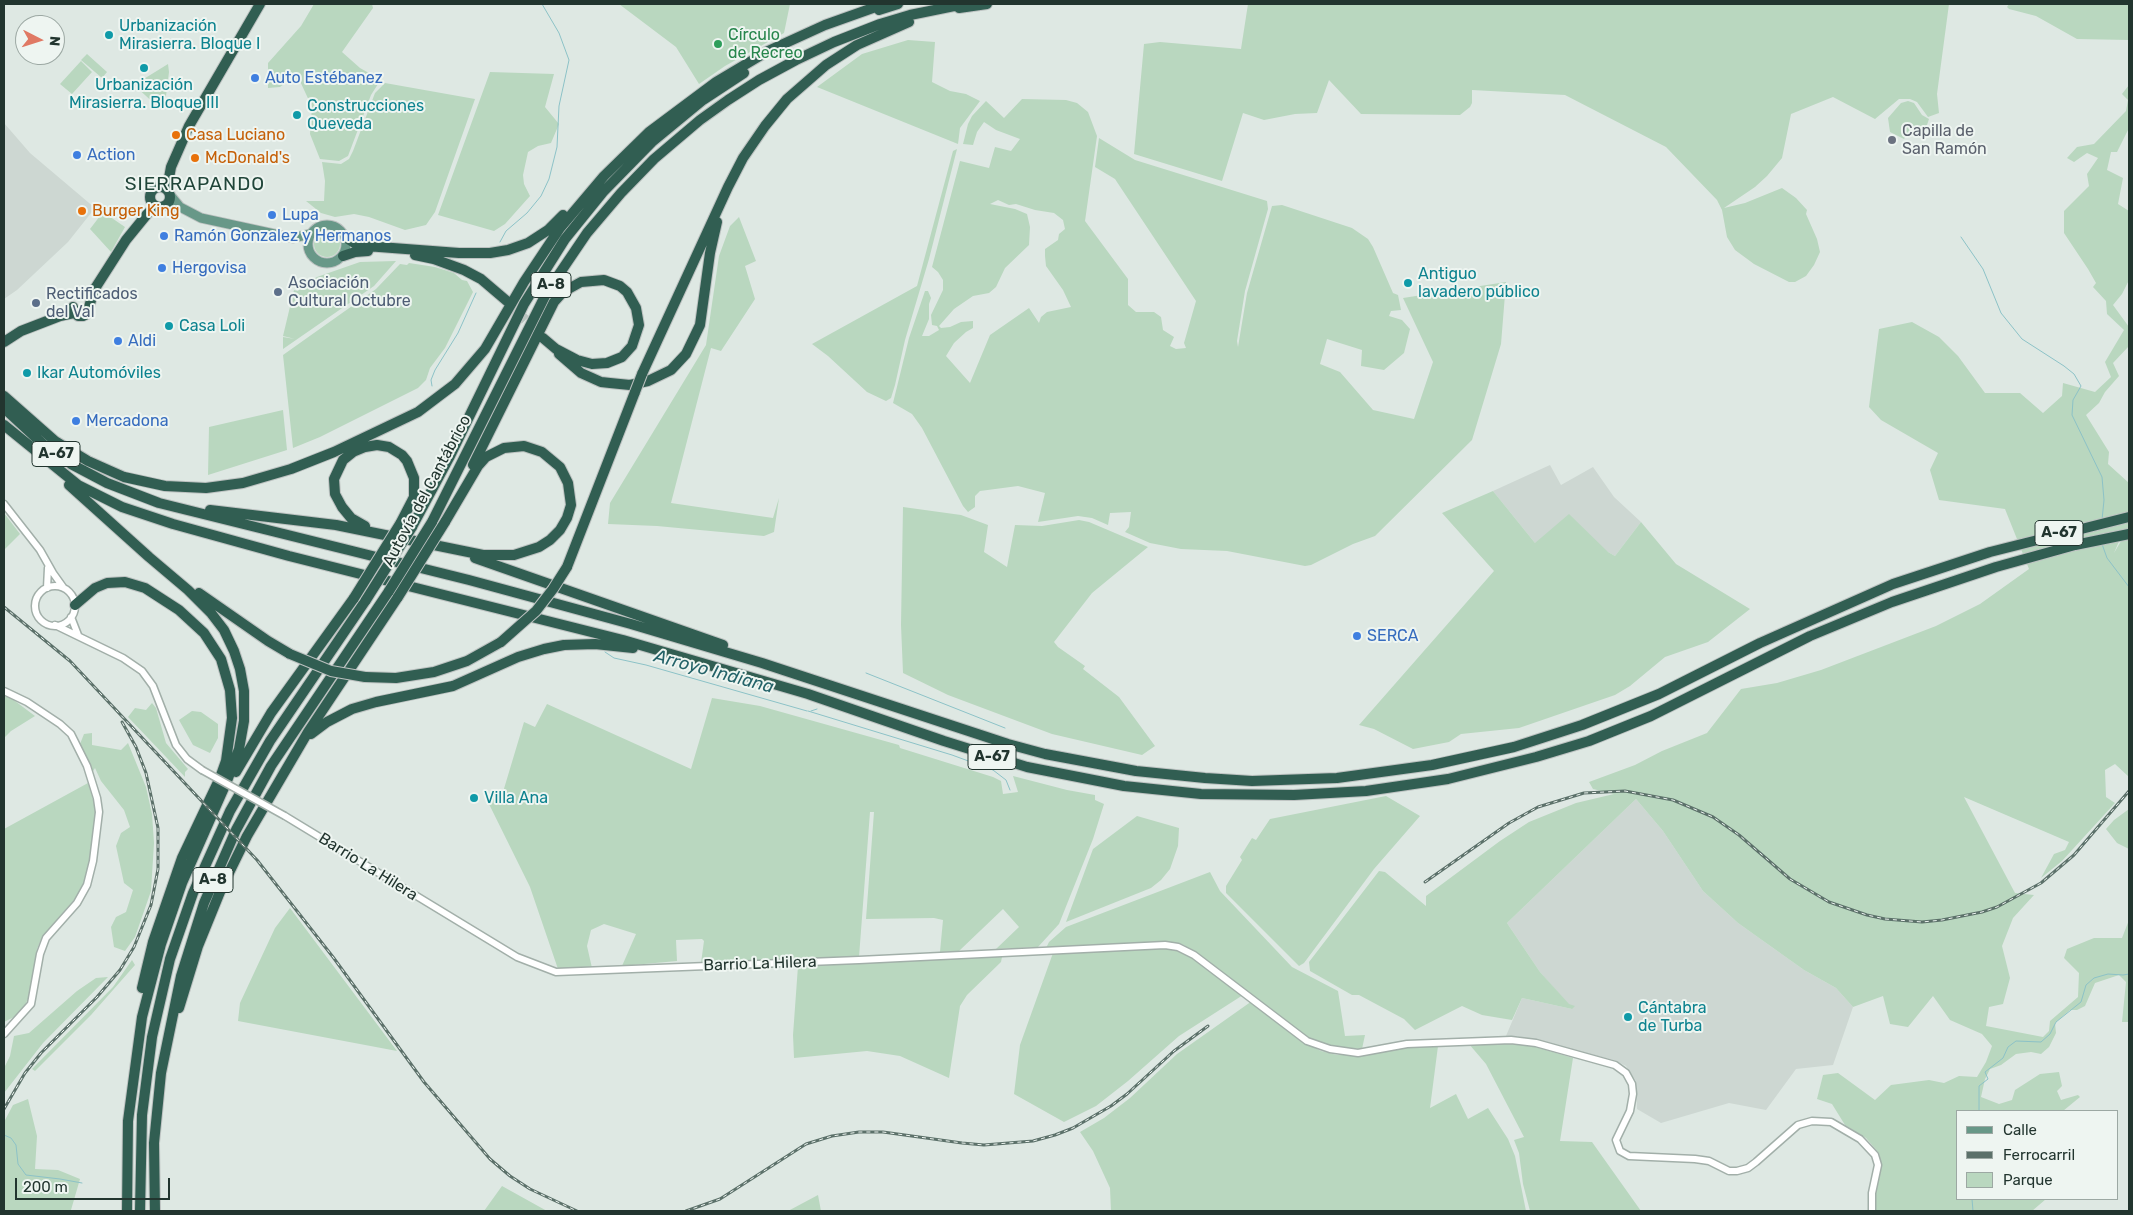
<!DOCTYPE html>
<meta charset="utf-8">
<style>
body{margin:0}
#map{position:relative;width:2133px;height:1215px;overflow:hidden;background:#dee8e3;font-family:Rubik,sans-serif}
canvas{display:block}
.frame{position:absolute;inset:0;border:5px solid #22352f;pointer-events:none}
.legend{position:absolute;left:1956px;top:1110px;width:162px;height:90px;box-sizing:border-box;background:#eef5f1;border:1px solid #9ca8a3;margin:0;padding:6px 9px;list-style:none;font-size:15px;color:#22352f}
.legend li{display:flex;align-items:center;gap:10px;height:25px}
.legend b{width:25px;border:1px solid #9ca8a3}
.north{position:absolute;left:15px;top:15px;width:50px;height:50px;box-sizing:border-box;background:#eef5f1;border:1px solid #9ca8a3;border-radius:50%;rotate:95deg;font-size:14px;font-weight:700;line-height:20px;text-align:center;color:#22352f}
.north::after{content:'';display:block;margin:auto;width:18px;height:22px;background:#e07964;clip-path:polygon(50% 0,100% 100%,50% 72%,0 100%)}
.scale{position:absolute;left:15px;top:1178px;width:155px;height:22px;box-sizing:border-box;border:2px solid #22352f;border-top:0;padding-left:6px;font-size:15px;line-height:18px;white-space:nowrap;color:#22352f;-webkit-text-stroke:4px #eef5f1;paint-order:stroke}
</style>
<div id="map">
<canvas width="2133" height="1215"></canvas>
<div class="frame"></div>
<ul class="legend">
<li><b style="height:6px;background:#689888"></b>Calle</li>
<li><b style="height:6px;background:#5c716a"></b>Ferrocarril</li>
<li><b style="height:14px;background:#b9d7bf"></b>Parque</li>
</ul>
<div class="north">N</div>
<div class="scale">200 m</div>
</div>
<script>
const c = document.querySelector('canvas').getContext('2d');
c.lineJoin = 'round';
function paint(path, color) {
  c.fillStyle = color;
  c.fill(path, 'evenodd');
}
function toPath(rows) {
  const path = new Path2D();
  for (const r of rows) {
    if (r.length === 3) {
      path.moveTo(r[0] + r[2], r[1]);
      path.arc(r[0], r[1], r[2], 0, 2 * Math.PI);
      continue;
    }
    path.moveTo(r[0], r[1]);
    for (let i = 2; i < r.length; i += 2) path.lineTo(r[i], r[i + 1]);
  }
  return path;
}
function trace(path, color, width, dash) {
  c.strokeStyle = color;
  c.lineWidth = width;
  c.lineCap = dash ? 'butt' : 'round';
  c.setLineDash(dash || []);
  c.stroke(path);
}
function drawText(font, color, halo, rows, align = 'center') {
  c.font = font + ' Rubik,sans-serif';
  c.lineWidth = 4;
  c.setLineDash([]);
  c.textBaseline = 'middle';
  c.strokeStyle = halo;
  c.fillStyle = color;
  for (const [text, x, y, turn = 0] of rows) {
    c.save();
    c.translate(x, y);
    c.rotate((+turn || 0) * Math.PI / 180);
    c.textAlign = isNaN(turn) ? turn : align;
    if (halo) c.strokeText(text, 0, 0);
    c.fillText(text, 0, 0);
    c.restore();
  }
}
paint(toPath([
 [4,123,30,153,95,208,68,242,17,290,4,299],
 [1550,465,1561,485,1593,467,1614,497,1641,522,1615,556,1608,552,1535,543,1493,491],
 [1636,799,1663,831,1703,891,1738,923,1804,970,1836,988,1853,1007,1833,1065,1796,1069,1766,1110,1729,1103,1661,1123,1637,1109,1636,1081,1626,1066,1614,1060,1517,1036,1506,1036,1522,998,1572,1009,1540,972,1507,923]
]), '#cdd7d2');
paint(toPath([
 [314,4,372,4,373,8,342,52,360,68,383,81,378,84,371,95,348,156,339,161,320,159,310,134,312,107,299,79,288,81,280,87,268,88,268,63,301,26],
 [619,4,790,4,784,33,725,66,699,84,676,47],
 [1248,4,1949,4,1937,94,1939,113,1928,117,1917,102,1910,99,1899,99,1875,119,1833,97,1791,114,1782,158,1767,176,1755,187,1724,208,1745,203,1782,188,1796,198,1807,210,1806,214,1817,239,1820,252,1814,265,1806,276,1795,282,1789,282,1754,264,1735,250,1727,237,1722,210,1717,200,1666,147,1565,95,1472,90,1472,103,1470,107,1460,115,1361,114,1329,80,1317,113,1295,114,1264,120,1243,113,1222,181,1134,154,1144,44,1160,42,1241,49],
 [2009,4,2129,4,2129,40,2077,39,2036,16,2009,9,2007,7],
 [908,40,935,42,932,82,950,91,966,94,980,101,960,128,958,144,817,87,862,54],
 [87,54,107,72,102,78,81,60],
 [81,61,92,72,72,94,60,84],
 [168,64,169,72,166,96,157,106,134,85],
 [490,72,554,74,545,107,559,124,551,143,538,146,528,152,523,175,524,184,530,196,505,224,494,231,438,215],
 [385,83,475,99,435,212,426,225,405,230,369,217,354,214,335,217,321,213,306,201,324,201,325,181,322,162,341,164,349,159,353,151,375,93],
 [2129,85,2129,128,2117,152,2111,152,2107,170,2123,178,2118,204,2129,211,2129,280,2122,294,2113,305,2129,327,2129,346,2113,363,2119,376,2105,392,2099,403,2086,415,2109,452,2108,464,2129,483,2129,537,2120,539,2114,553,2121,541,2129,538,2129,777,2115,764,2105,770,2106,797,2115,803,2062,861,2041,878,2054,854,2065,850,2069,842,1964,797,2015,893,2034,895,2013,918,2002,946,2010,978,2003,1004,1989,1007,1986,1026,2043,1037,2049,1031,2050,1021,2078,997,2079,973,2064,958,2067,949,2094,938,2122,938,2129,920,2129,1022,2122,1022,2126,982,2119,975,2095,983,2085,1006,2077,1010,2070,1010,2055,1023,2056,1033,2049,1047,2041,1054,2031,1052,2016,1054,2001,1065,1990,1069,1985,1079,1981,1097,1999,1104,2012,1100,2015,1090,2040,1074,2059,1072,2062,1086,2057,1091,2061,1100,2078,1095,2080,1097,2063,1111,1957,1111,1957,1199,2046,1199,2032,1211,1875,1211,1875,1194,1881,1165,1879,1153,1866,1138,1845,1125,1832,1104,1817,1099,1823,1075,1838,1073,1875,1100,1891,1085,1929,1080,1944,1083,1959,1076,1977,1077,1986,1062,1992,1046,1982,1034,1950,1020,1933,996,1908,1027,1890,1024,1883,996,1853,1007,1836,988,1804,970,1738,923,1703,891,1663,831,1636,799,1507,923,1540,972,1569,1004,1575,1006,1572,1009,1522,998,1512,1020,1482,1015,1462,1006,1415,1030,1404,1019,1359,995,1352,995,1310,971,1309,962,1379,871,1385,872,1426,906,1426,896,1500,841,1529,822,1576,803,1614,794,1593,789,1589,782,1635,765,1662,751,1707,733,1741,689,1777,683,1821,670,1936,626,1980,604,2029,569,2005,509,1939,500,1930,470,1938,453,1881,420,1869,407,1879,329,1912,322,1939,337,1958,356,1985,393,2020,393,2043,413,2062,396,2063,383,2095,392,2111,377,2105,362,2124,330,2107,314,2106,301,2093,287,2096,283,2088,269,2064,233,2064,211,2089,186,2087,174,2098,158,2087,153,2074,162,2067,158,2077,147,2094,144,2126,111,2128,100,2122,94],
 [1022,99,1066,100,1077,103,1088,112,1097,136,1085,221,1128,279,1128,305,1136,312,1154,312,1161,317,1163,330,1174,337,1170,346,1176,349,1186,348,1184,343,1196,301,1115,179,1095,167,1099,138,1135,160,1267,201,1268,209,1245,291,1237,341,1238,347,1247,293,1272,206,1282,205,1352,228,1368,239,1373,247,1393,293,1398,295,1401,310,1391,311,1389,316,1402,320,1410,329,1404,353,1384,370,1361,366,1362,350,1327,339,1320,364,1340,372,1373,410,1414,419,1433,362,1403,298,1506,282,1501,344,1472,440,1375,536,1353,544,1311,565,1305,566,1227,551,1181,549,1150,543,1125,532,1129,527,1131,512,1110,513,1108,525,1092,518,1078,516,1038,522,1045,493,1018,486,980,491,975,496,975,507,968,512,963,506,922,428,912,414,893,403,909,338,925,291,928,291,931,298,929,304,929,319,922,336,929,336,939,330,937,326,932,325,931,315,943,290,943,280,938,272,932,267,960,161,989,168,995,147,1011,151,1020,139,996,130,984,122,977,132,973,145,963,144,968,124,972,116,986,101,1004,118],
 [998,200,1009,205,1016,204,1035,210,1054,213,1063,220,1065,229,1059,234,1058,240,1045,249,1045,256,1046,266,1063,290,1071,307,1047,312,1041,317,1039,323,1029,308,990,335,970,383,946,356,954,343,966,332,973,328,973,321,961,322,950,327,941,328,939,326,954,309,973,296,989,293,996,287,1005,268,1029,245,1030,227,1027,214,1015,209,990,204],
 [1908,101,1914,103,1922,115,1929,119,1925,131,1920,129,1911,130,1904,139,1890,132,1888,118,1901,103],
 [957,149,929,259,905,340,895,385,891,398,886,401,867,392,828,356,812,344,917,286,953,151],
 [103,212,125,227,111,252,90,229],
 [739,217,756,261,745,266,755,299,721,351,711,348,671,503,773,518,779,498,774,532,764,536,657,526,608,524,610,503,706,345,719,256,730,226],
 [327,244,13],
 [396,261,374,286,283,349,283,337,295,339,283,336,294,290,298,291,302,286,317,277,360,262],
 [409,263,435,267,454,273,462,280,467,281,473,292,445,348,430,368,426,380,418,388,320,437,293,448,283,355,376,289,400,264,407,265],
 [283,410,287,450,208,475,209,427],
 [1493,491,1535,543,1569,514,1608,552,1615,556,1641,522,1676,564,1750,609,1708,642,1665,657,1630,686,1615,695,1519,728,1461,734,1449,742,1413,749,1374,729,1359,725,1494,571,1442,513],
 [903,507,961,515,988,525,984,552,1007,567,1015,525,1042,526,1079,520,1089,522,1148,547,1092,593,1054,642,1058,647,1085,666,1083,669,1119,697,1155,746,1142,755,1052,734,948,695,903,673,901,625],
 [4,513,20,534,4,550],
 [4,696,11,698,35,716,11,731,4,738],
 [712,698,760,706,899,745,900,748,993,777,1001,781,1003,794,1018,792,1013,776,1067,790,1095,795,1095,800,1104,804,1093,839,1059,924,1038,947,996,949,1019,927,1003,909,959,951,940,952,943,920,934,918,866,919,874,812,870,812,859,957,701,963,704,941,702,939,676,940,677,961,622,966,636,934,604,924,591,930,587,946,592,968,558,969,530,887,487,800,494,793,503,792,524,722,535,727,547,704,691,769],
 [152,703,156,708,166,743,188,769,185,772,185,777,128,717,135,708,146,710],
 [192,711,201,712,218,724,218,738,210,753,193,745,179,720],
 [92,733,92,745,121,750,128,743,146,787,152,814,154,843,151,891,135,937,125,951,114,947,111,927,116,917,126,912,133,890,124,883,116,846,121,833,130,827,124,810,101,781,95,768,92,773,80,744,84,734],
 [88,783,95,806,95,820,88,874,80,893,42,937,37,949,30,995,24,1007,16,1016,4,1022,4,829],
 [1386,796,1420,816,1374,869,1304,963,1299,966,1226,893,1226,886,1242,860,1240,857,1252,838,1256,840,1270,819],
 [2129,809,2129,849,2117,843,2106,829,2114,820],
 [1137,816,1179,828,1178,846,1170,869,1161,880,1151,888,1066,922,1093,849],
 [1210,872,1220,891,1292,967,1338,991,1345,1036,1365,1035,1362,1049,1330,1047,1313,1041,1184,945,1172,942,1154,942,1046,948,1049,942,1066,927],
 [290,908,397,1051,238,1021,240,1003,275,928],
 [1158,948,1178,949,1188,953,1243,995,1179,1036,1128,1081,1096,1106,1064,1122,1014,1094,1020,1045,1053,953],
 [999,956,1002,957,1001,962,967,995,960,1006,949,1078,900,1056,867,1051,794,1058,793,1035,798,966],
 [132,960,135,965,91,1015,35,1071,32,1069,113,987],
 [108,977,43,1043,4,1093,4,1068,10,1056,14,1036,29,1033,77,991,96,978],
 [1252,1001,1309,1045,1321,1051,1337,1055,1353,1055,1396,1048,1438,1046,1430,1108,1456,1094,1468,1119,1488,1108,1508,1139,1515,1156,1526,1211,1111,1211,1110,1188,1093,1151,1080,1132,1104,1118,1130,1098,1177,1054],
 [1516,1043,1529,1045,1573,1058,1560,1141,1592,1142,1641,1211,1530,1211,1523,1184,1519,1153,1514,1140,1524,1137,1486,1064,1469,1044],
 [28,1099,37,1136,35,1169,58,1170,80,1179,71,1210,4,1211,4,1122,13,1105],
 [502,1186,547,1211,484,1211],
 [818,1195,821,1211,788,1211]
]), '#b9d7bf');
trace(toPath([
 [1961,237,1983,269,2001,313,2022,339,2064,366,2074,374,2081,386,2073,400,2072,415,2102,477,2104,500,2102,520],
 [500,242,506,231,527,213,541,196,549,179,557,147,559,106,569,60,559,33,542,4],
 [432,386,431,380,435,370,458,333,476,293],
 [2102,544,2107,558,2129,587],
 [605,652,614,658,646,665,807,711],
 [866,673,1005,728],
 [808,711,952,755,993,770,1006,780,1010,790],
 [811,711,817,709],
 [1979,1111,1979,1086,1988,1079,1985,1072,2003,1058,2008,1047,2016,1041,2041,1042,2050,1034,2056,1022,2081,1002,2086,985,2094,978,2108,974,2123,975,2129,974],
 [4,1135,11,1138,16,1145,18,1164,26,1175,60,1179,82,1183],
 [1972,1199,1973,1211]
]), '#8cc2c7', 1);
trace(toPath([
 [508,302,535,330]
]), '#b8c4bf', 10, [10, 5]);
const minor = toPath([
 [4,504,40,550,53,573,63,587],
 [55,606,20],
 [47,588,48,568],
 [71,617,78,635],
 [55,625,123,658,142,671,153,686,176,745,187,759,202,770],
 [4,691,27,702,60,724,71,734,87,766,97,798,99,812,93,861,87,885,77,903,46,938,40,954,31,1004,4,1034],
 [285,816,517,957,556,972,859,960,1165,945,1178,947,1194,955,1307,1041,1330,1049,1358,1053,1407,1044,1511,1040,1536,1043,1615,1065,1626,1073,1632,1084,1633,1094,1630,1111,1616,1140,1620,1151,1629,1156,1695,1159,1709,1161,1729,1171,1737,1171,1748,1168,1756,1162,1798,1125,1812,1121,1831,1122,1860,1139,1875,1155,1878,1165,1872,1193,1872,1211]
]);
const major = toPath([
 [171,196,180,207,201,218,293,238,310,234],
 [166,206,180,207],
 [327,244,19]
]);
const highway = toPath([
 [959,8,987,4],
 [879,10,898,4],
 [160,197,10],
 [167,189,171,167,189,126,260,4],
 [345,237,356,244,366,246,459,253,490,253,508,250,528,243,548,230,563,215],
 [415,255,434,259,464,270,481,279,508,302],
 [343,256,355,252,368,251],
 [73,307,74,312,78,316,83,316,87,314,94,290,126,240,148,213,157,207],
 [4,342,21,331,60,316,74,313],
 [559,354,581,373,601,382,610,383,630,385,648,381,671,370,686,354,700,325,710,253,717,222],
 [642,374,728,187,743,158,765,126,787,99,826,65,857,45,909,22],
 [4,396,55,441,88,461,124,477,165,486,206,488,243,483,291,469,334,452,418,412,455,384,485,349,524,282,560,228,604,176,649,132,716,82,768,51,825,25,884,4],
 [4,408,45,446,71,464,107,483,159,503,469,580,631,624,762,663,1008,744,1045,754,1136,771,1205,778,1252,781,1337,778,1432,765,1514,747,1582,725,1659,694,1760,643,1893,584,1990,552,2129,517],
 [4,425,78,485,122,507,173,524,289,556,623,640,808,694,944,741,1027,767,1124,786,1201,794,1294,795,1366,791,1448,779,1536,757,1589,741,1651,716,1810,636,1892,602,1996,567,2075,545,2129,534],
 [473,465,554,302,563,292,581,282,604,280,620,286,627,292,636,308,639,325,632,346,622,357,607,363,592,364,577,360,556,349,543,338],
 [69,485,149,557,188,590,211,613,224,630,234,651,240,669,244,691,244,721,239,749,227,781,182,883,161,944,142,1017,128,1121,127,1211],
 [210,510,336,525,483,555,514,555,539,547,550,540,560,530,567,518,571,505,568,483,560,467,542,452,524,446,504,448,486,457,478,466,445,522],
 [432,522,547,292,587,233,621,193,654,159,700,120,728,100,759,80,796,60,834,42,880,24,910,15,964,4],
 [365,526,351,518,342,507,335,494,334,479,343,460,353,452,365,447,377,445,389,447,402,455,407,461,414,478,414,497,400,524],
 [412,527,449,458,524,304,565,239,603,192,652,142,703,100,744,73],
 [475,558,723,645],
 [567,567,635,392],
 [199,593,268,641,290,654],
 [75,605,95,588,107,583,125,582,145,588,179,610,204,633,221,659,230,690,232,718,226,761,220,778,182,858,153,942,142,988],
 [365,677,396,678,434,672,467,661,501,642],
 [311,734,327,722,352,709,376,702,453,686,518,657,544,649,564,645,595,644,633,648],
 [236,772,271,713,354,598],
 [179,1008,198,946,222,887,247,836,308,732,398,597],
 [140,1211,142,1115,152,1037,170,959,193,893,230,811,270,741,366,600],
 [155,1211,154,1143,161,1073,181,976,204,903,236,830,271,766,389,591]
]);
trace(minor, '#a2afa9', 9);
trace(major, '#bdc2c1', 11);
trace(highway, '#bdc2c1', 12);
trace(minor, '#fff', 6);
trace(major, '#689888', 9);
trace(highway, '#315e52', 10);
const rail = toPath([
 [4,607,70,661,257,860,333,957,424,1082,490,1159,510,1176,530,1189,577,1211],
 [1425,882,1509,823,1538,807,1584,793,1625,791,1673,800,1713,817,1739,835,1790,879,1829,902,1867,915,1885,919,1922,922,1942,920,1982,912,1997,907,2041,883,2074,855,2129,791],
 [4,1109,25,1073,41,1053,97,997,120,970,134,947,151,905,158,869,158,828,146,773,136,747,122,722],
 [686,1211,720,1199,806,1144,832,1136,859,1132,883,1132,962,1143,984,1145,1033,1141,1055,1135,1073,1128,1111,1106,1127,1094,1174,1051,1208,1026]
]);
trace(rail, '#5c716a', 3);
trace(rail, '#eef5f1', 1, [4]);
const minorBridge = toPath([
 [202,770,285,816]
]);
const highwayBridge = toPath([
 [635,392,642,374],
 [389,591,432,522],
 [398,597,445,522],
 [354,598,400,524],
 [366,600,412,527],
 [501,642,536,611,553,589,567,567],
 [290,654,331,671,365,677]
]);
trace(minorBridge, '#a2afa9', 9, []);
trace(highwayBridge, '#bdc2c1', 12, []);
trace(minorBridge, '#fff', 6);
trace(highwayBridge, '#315e52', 10);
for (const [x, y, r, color] of [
 [109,35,5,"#0f9aa8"],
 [718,44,5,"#2e9e5b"],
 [144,68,5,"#0f9aa8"],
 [255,78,5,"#3f7fe0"],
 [297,115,5,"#0f9aa8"],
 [176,135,5,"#e8710a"],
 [1892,140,5,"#6b7280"],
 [77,155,5,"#3f7fe0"],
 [195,158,5,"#e8710a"],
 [82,211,5,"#e8710a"],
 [272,215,5,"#3f7fe0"],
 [164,236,5,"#3f7fe0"],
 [162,268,5,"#3f7fe0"],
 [1408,283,5,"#0f9aa8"],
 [278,292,5,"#5c6f8a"],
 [36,303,5,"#5c6f8a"],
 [169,326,5,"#0f9aa8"],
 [118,341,5,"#3f7fe0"],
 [27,373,5,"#0f9aa8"],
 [76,421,5,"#3f7fe0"],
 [1357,636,5,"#3f7fe0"],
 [474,798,5,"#0f9aa8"],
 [1628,1017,5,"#0f9aa8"]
]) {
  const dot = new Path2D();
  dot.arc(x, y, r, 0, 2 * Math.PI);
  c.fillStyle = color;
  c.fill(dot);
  trace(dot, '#eef5f1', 2);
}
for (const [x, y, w] of [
 [551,285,40],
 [56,454,48],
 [2059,533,48],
 [992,757,48],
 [213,880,40]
]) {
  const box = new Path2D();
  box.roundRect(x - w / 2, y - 12.5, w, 25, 4);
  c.fillStyle = '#eef5f1';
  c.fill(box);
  trace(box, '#22352f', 1);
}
drawText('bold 15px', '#22352f', null, [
 ["A-8",551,285],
 ["A-67",56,454],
 ["A-67",2059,533],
 ["A-67",992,757],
 ["A-8",213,880]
]);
drawText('16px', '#0d838f', '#eef5f1', [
 ["Urbanización",119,26],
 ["Mirasierra. Bloque I",119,44],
 ["Urbanización",144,85,"center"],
 ["Mirasierra. Bloque III",144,103,"center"],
 ["Construcciones",307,106],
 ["Queveda",307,124],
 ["Antiguo",1418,274],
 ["lavadero público",1418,292],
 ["Casa Loli",179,326],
 ["Ikar Automóviles",37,373],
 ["Villa Ana",484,798],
 ["Cántabra",1638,1008],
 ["de Turba",1638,1026]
], 'left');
drawText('16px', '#27864d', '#eef5f1', [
 ["Círculo",728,35],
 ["de Recreo",728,53]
], 'left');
drawText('16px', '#366cbe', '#eef5f1', [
 ["Auto Estébanez",265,78],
 ["Action",87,155],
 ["Lupa",282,215],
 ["Ramón Gonzalez y Hermanos",174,236],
 ["Hergovisa",172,268],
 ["Aldi",128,341],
 ["Mercadona",86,421],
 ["SERCA",1367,636]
], 'left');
drawText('16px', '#5b616d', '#eef5f1', [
 ["Capilla de",1902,131],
 ["San Ramón",1902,149]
], 'left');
drawText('16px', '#c56008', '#eef5f1', [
 ["Casa Luciano",186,135],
 ["McDonald's",205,158],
 ["Burger King",92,211]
], 'left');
drawText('16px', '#4e5e75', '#eef5f1', [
 ["Asociación",288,283],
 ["Cultural Octubre",288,301],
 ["Rectificados",46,294],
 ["del Val",46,312]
], 'left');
drawText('16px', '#22352f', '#eef5f1', [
 ["Autovía del Cantábrico",427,491,-62],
 ["Barrio La Hilera",368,867,32],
 ["Barrio La Hilera",760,964,-2]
]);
drawText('italic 18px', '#246369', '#eef5f1', [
 ["Arroyo Indiana",714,672,15]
]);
c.letterSpacing = '1px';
drawText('19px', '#204539', '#eef5f1', [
 ["SIERRAPANDO",195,185]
]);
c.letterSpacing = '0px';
</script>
